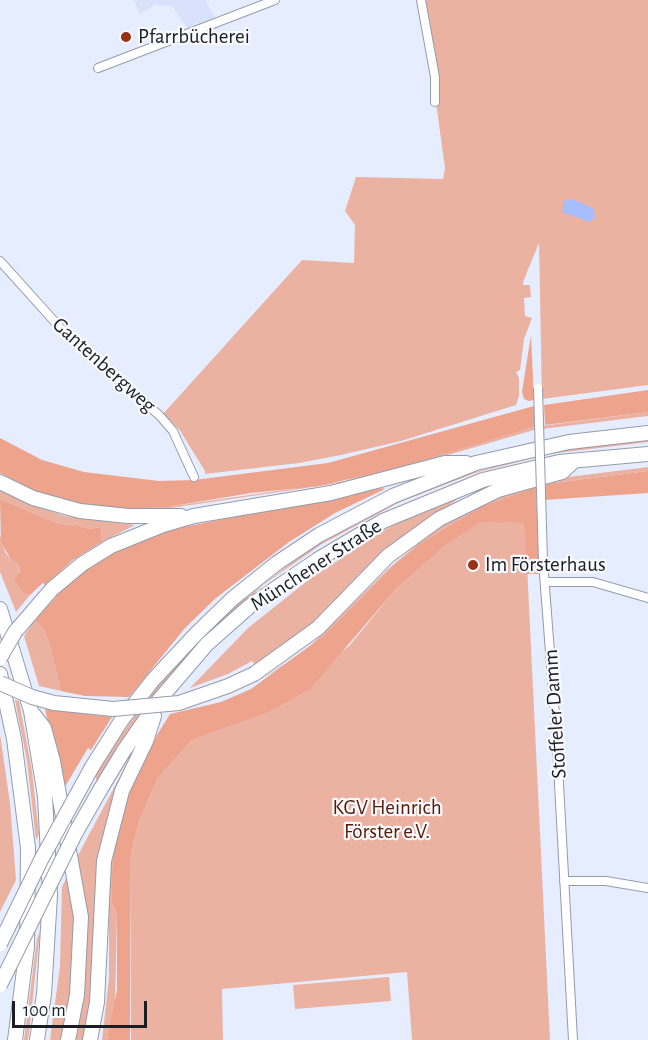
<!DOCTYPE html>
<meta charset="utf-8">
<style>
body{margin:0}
#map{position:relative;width:648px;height:1040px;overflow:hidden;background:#e6edff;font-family:"Alegreya Sans",sans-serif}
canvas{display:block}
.scale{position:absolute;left:12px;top:1001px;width:135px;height:27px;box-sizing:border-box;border:3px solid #1a1d23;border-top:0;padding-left:8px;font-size:18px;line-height:21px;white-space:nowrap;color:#1a1d23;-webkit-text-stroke:4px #f9fafe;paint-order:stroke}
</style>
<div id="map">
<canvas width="648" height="1040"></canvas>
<div class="scale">100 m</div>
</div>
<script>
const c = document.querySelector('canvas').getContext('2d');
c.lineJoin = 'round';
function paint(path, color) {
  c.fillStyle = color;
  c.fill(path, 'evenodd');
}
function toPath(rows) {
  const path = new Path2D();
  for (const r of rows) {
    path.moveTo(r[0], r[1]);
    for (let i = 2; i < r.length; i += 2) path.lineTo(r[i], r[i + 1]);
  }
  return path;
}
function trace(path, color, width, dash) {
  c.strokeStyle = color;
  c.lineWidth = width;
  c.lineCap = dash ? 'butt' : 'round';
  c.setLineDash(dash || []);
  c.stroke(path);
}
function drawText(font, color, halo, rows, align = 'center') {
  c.font = font + ' "Alegreya Sans",sans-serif';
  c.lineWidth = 4.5;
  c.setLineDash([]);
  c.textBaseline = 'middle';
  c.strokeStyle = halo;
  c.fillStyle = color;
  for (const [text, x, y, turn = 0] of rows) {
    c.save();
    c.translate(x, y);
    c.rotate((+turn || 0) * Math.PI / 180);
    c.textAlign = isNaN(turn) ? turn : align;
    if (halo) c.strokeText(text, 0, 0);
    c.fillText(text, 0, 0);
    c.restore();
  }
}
paint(toPath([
 [134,0,205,0,217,21,189,30,172,6,154,5,140,14]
]), '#d8e2fa');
paint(toPath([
 [422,0,648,0,648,385,542,399,539,243,523,282,523,285,530,285,531,297,524,298,525,316,532,318,524,339,520,370,516,372,519,378,519,396,516,405,401,441,341,455,299,463,205,474,205,471,179,429,163,414,302,260,354,263,355,225,345,211,356,177,443,179,445,168],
 [648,412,648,416,534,430,386,473,346,482,164,509,115,510,81,506,36,492,17,484,0,475,17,483,115,509,167,507,345,481,534,427],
 [648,440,648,442,549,454,475,473,400,502,322,544,263,585,195,649,139,718,97,781,95,775,111,748,167,674,229,611,307,551,376,511,460,476,559,450],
 [648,467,648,471,546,484,546,482,568,477],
 [536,484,536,487,482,506,422,542,394,565,322,637,295,659,262,679,307,649,389,568,430,534,457,516,506,494],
 [0,490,32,505,65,516,135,525,102,542,101,527,89,529,77,525,59,524,0,499],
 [458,499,393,544,315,623,271,655,255,665,252,661,228,674,190,688,248,628,311,578,388,528,432,507],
 [480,521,525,523,550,1040,412,1040,407,972,222,989,223,1040,131,1040,130,859,139,821,158,778,192,740,265,714,349,646,396,589,445,546],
 [0,535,5,552,11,560,17,563,25,594,30,595,16,612,0,572],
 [35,620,44,630,49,643,61,691,39,686,24,636],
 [15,700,19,701,32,771,39,834,36,840,27,761],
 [0,734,10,803,16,880,0,912],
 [157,735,131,789,120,821,111,887,112,904,117,913,115,1006,107,1040,102,1040,109,978,109,865,124,803,137,770],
 [124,769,107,821,98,865,89,1012,83,1040,73,1040,81,889,77,857],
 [70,870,76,934,74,977,62,1040,50,1040,60,966,62,887],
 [40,931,30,1024,28,1040,24,1040,37,939],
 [389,977,391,1001,295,1009,293,985]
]), '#ebb2a2');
paint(toPath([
 [531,335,534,400,529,401,524,399,522,392],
 [648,390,648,412,545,425,544,405],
 [534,406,534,427,386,471,318,486,251,493,167,507,125,509,81,505,36,491,0,473,0,438,42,460,84,472,159,481,194,480,328,463],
 [648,471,648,493,544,500,546,484],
 [536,487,539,574,527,574,524,523,480,522,445,546,396,589,310,689,265,714,192,740,158,778,139,821,130,859,130,1040,107,1040,117,990,117,913,112,904,111,887,116,836,131,789,157,735,170,714,221,702,251,689,322,637,394,565,422,542,482,506],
 [382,488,385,489,335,513,289,542,216,598,185,628,129,697,85,696,61,691,49,643,44,630,35,620,56,597,54,595,80,573,106,556,131,543,168,530],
 [0,499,59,524,77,525,89,529,101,527,102,542,73,560,45,585,43,583,30,595,25,594,14,580,20,572,17,563,11,560,1,542],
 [45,709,112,717,91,750,88,748,63,790]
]), '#eea38d');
paint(toPath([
 [572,199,593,208,595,217,590,222,562,212,564,201]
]), '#a6befe');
const street = toPath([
 [421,0,435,77,435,102],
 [98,68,275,0],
 [0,261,64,332,160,416,173,431,194,477],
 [541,492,543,562,556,729,573,1040],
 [546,582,593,582,648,598],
 [564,881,606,881,648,888]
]);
const highway = toPath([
 [0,482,33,498,80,511,128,516,181,516],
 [52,589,82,564,111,546,163,525,194,516,331,493,445,463,466,463],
 [0,609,31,711,45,796,50,895,44,994,37,1040],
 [0,674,14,739,28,848,27,947,15,1040],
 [254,674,318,628,388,556,439,519,498,490,562,472,574,461],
 [34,715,44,728,53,761,81,917,77,995,68,1040],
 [92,767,121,721,153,680,196,634,232,599,277,563,319,535,393,496,476,463,569,442,648,433],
 [100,790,123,752,159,700,207,644,250,606,317,560,383,521,483,480,559,462,648,454],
 [90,1040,97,1002,104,861,122,791,146,741,154,716]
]);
trace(street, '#949bab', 10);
trace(highway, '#949bab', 16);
trace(street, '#fff', 8);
trace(highway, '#fff', 14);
const streetBridge = toPath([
 [538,388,541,492]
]);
const highwayBridge = toPath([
 [0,658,15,632,52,589],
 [0,683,32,697,54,703,113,709,179,703,228,686,254,674],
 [0,944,41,860,92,767],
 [0,985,76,832,100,790]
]);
trace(streetBridge, '#949bab', 10, []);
trace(highwayBridge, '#949bab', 16, []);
trace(streetBridge, '#fff', 8);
trace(highwayBridge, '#fff', 14);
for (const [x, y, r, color] of [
 [126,37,6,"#993112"],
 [473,565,6,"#993112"]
]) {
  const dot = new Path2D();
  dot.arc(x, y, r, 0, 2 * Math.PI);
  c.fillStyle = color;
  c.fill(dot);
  trace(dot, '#f9fafe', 2);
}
drawText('21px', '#1a1d23', '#f9fafe', [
 ["Pfarrbücherei",138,37],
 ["Im Försterhaus",485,565]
], 'left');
drawText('21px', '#1a1d23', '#f9fafe', [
 ["Gantenbergweg",104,365,42],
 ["Münchener Straße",316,565,-33],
 ["Stoffeler Damm",555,714,-94]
]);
drawText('21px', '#5a1805', '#f9fafe', [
 ["KGV Heinrich",387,808],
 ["Förster e.V.",387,832]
]);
</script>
